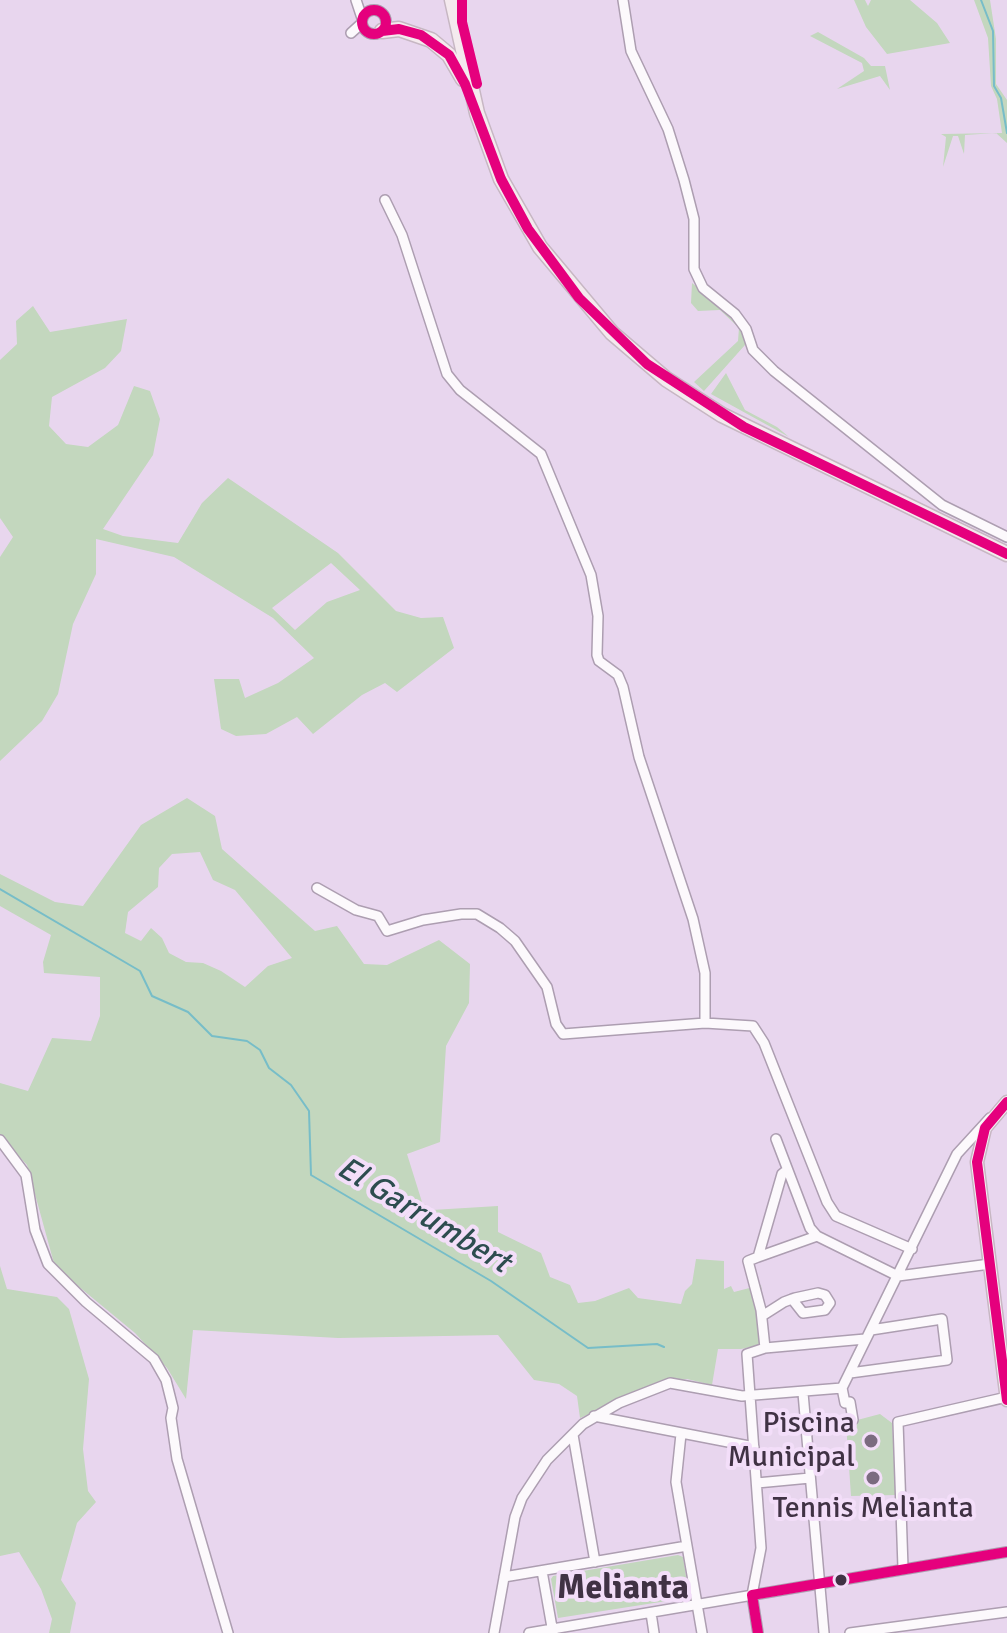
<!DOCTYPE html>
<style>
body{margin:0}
canvas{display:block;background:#e8d6ee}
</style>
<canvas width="1007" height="1633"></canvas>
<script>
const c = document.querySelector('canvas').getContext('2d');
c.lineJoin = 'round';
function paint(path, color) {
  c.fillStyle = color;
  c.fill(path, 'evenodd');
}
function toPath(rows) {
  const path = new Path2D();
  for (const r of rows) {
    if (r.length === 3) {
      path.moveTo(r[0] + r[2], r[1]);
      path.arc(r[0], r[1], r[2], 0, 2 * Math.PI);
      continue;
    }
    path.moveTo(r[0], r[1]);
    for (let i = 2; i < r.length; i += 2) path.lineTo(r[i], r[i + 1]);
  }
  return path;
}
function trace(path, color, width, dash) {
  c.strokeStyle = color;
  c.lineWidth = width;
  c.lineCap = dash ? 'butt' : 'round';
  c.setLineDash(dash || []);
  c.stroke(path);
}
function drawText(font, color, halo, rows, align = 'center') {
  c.font = font + ' Signika,sans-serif';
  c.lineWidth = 8;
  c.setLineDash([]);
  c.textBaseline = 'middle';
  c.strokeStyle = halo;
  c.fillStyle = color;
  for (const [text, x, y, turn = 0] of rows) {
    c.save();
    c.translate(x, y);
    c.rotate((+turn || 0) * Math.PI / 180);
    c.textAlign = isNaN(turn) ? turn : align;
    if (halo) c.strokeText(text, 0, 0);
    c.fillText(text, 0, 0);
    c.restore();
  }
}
paint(toPath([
 [854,0,865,0,868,6,871,0,910,0,937,23,950,43,887,54,866,27],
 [974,0,990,0,996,39,996,84,1007,100,1007,143,996,133,965,135,964,154,958,136,953,136,943,167,946,137,941,134,1002,133,997,99,991,86,988,38],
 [818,32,864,58,871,66,885,66,890,90,880,76,837,89,864,71,862,63,810,36],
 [692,283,737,319,746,334,745,345,704,391,694,382,738,341,739,328,720,310,698,311,691,303],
 [33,306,50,332,127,319,121,351,105,368,52,397,49,426,66,444,88,447,118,425,134,386,150,391,160,419,153,455,103,529,123,536,178,543,202,503,228,478,338,553,396,611,421,618,443,617,454,648,397,692,385,683,362,695,313,734,297,717,266,734,236,736,221,729,214,679,239,679,245,698,278,683,314,658,273,618,174,557,96,539,96,574,73,624,58,694,42,721,0,761,0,557,13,537,0,518,0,360,17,344,16,321],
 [331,563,360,590,327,602,295,630,272,608],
 [726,373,745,410,777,427,789,437,711,394],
 [187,798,215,816,222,849,315,931,337,926,364,964,387,965,439,940,470,964,469,1003,446,1046,440,1142,407,1154,422,1202,432,1210,498,1206,498,1232,541,1253,550,1277,570,1285,578,1303,595,1301,629,1288,638,1298,681,1304,685,1291,692,1284,696,1259,724,1261,724,1289,731,1286,734,1292,761,1285,770,1343,741,1349,718,1349,712,1385,687,1379,663,1382,580,1418,577,1396,559,1384,534,1380,498,1335,338,1338,193,1330,186,1399,167,1368,135,1333,55,1267,27,1165,0,1136,0,1083,28,1091,52,1038,91,1041,100,1016,100,977,44,973,43,962,51,935,0,906,0,874,55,902,83,906,141,825],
 [200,852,213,880,235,890,292,958,268,966,245,987,221,971,203,963,186,962,169,953,162,938,151,928,141,941,125,933,128,912,158,887,159,868,172,854],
 [0,1266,7,1289,57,1297,69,1309,89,1379,83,1449,88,1491,96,1502,77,1523,61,1580,76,1603,70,1633,49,1633,52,1619,41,1589,19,1552,0,1556],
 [880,1414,892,1423,896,1495,851,1496,846,1423],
 [678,1555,683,1557,689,1595,686,1598,558,1618,551,1579,553,1576]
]), '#c3d7be');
trace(toPath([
 [981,0,993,31,994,86,1001,98,1007,133],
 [0,889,140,971,152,996,188,1012,212,1036,247,1041,260,1050,269,1068,291,1085,309,1111,311,1175,491,1281,588,1348,657,1344,664,1347]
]), '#77bdc8', 2);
const minor = toPath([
 [356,0,362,18],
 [623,0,631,51,668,129,684,180,694,219,694,269,703,288,735,314,746,329,753,350,774,371,942,505,1007,537],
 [374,22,12],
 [351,33,362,23],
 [385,200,402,235,447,374,460,390,541,454,591,575,598,616,597,655,599,661,618,675,623,687,639,757,693,919,705,973,705,1023],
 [317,888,356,910,378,916,387,931,423,920,461,914,477,914,500,928,515,941,547,987,556,1024,563,1034,705,1023,753,1026,764,1043,827,1202,836,1216,912,1249],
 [776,1139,810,1228,817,1236,898,1276,990,1264],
 [0,1140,26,1175,35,1230,48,1264,86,1302,154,1359,166,1380,173,1408,171,1418,177,1459,228,1633],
 [758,1257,817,1236],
 [762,1316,784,1302,792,1299,795,1298,818,1293,825,1295,830,1303,825,1310,803,1313,792,1299],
 [765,1348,761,1310,748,1261,758,1257,782,1174,787,1170],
 [850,1373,947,1360,942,1319,871,1330],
 [842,1388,845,1403,850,1402,853,1420],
 [803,1393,824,1633],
 [594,1416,754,1447],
 [681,1434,676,1482,702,1633],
 [573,1435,595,1562],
 [757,1483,810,1478],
 [903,1568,898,1422,1007,1397],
 [542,1571,553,1633],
 [504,1577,687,1546],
 [651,1613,654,1633],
 [494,1633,515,1517,522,1498,547,1460,583,1424,619,1403,670,1383,742,1396,842,1388,957,1154,990,1118],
 [529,1633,1007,1552],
 [758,1633,752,1595,761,1548,747,1354,765,1348,865,1339],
 [850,1633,1007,1612]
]);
const major = toPath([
 [1007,1102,985,1128,977,1162,1007,1400]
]);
const highway = toPath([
 [452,0,477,113,501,179,540,247,612,333,666,379,722,415,1007,554],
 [382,31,399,29,431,40,449,55,463,79]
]);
trace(minor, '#ad9eb1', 12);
trace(major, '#c7b7c3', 15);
trace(highway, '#c7b7c3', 17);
trace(minor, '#fcf9fc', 9);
trace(major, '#f6f0f4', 12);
trace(highway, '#f4eaee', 14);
trace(toPath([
 [462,0,462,22,477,84],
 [374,22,12],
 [382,31,399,29,421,35,449,55,465,84,501,179,528,229,579,298,647,364,744,427,1007,554],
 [1007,1102,985,1128,977,1162,1007,1400],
 [758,1633,752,1595,1007,1552]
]), '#e5007d', 10);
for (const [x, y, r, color] of [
 [871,1441,8,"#7b6b80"],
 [873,1478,8,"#7b6b80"],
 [841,1580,7,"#403244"]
]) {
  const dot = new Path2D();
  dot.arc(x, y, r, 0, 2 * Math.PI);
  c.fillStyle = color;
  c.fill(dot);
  trace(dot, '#f3def9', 3);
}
drawText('30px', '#403244', '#f3def9', [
 ["Piscina",855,1424],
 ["Municipal",855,1458],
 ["Tennis Melianta",873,1509,"center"]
], 'right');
drawText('italic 32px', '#2d4d4f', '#f3def9', [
 ["El Garrumbert",423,1216,31]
]);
drawText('bold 34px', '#403244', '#f3def9', [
 ["Melianta",623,1589]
]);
</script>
